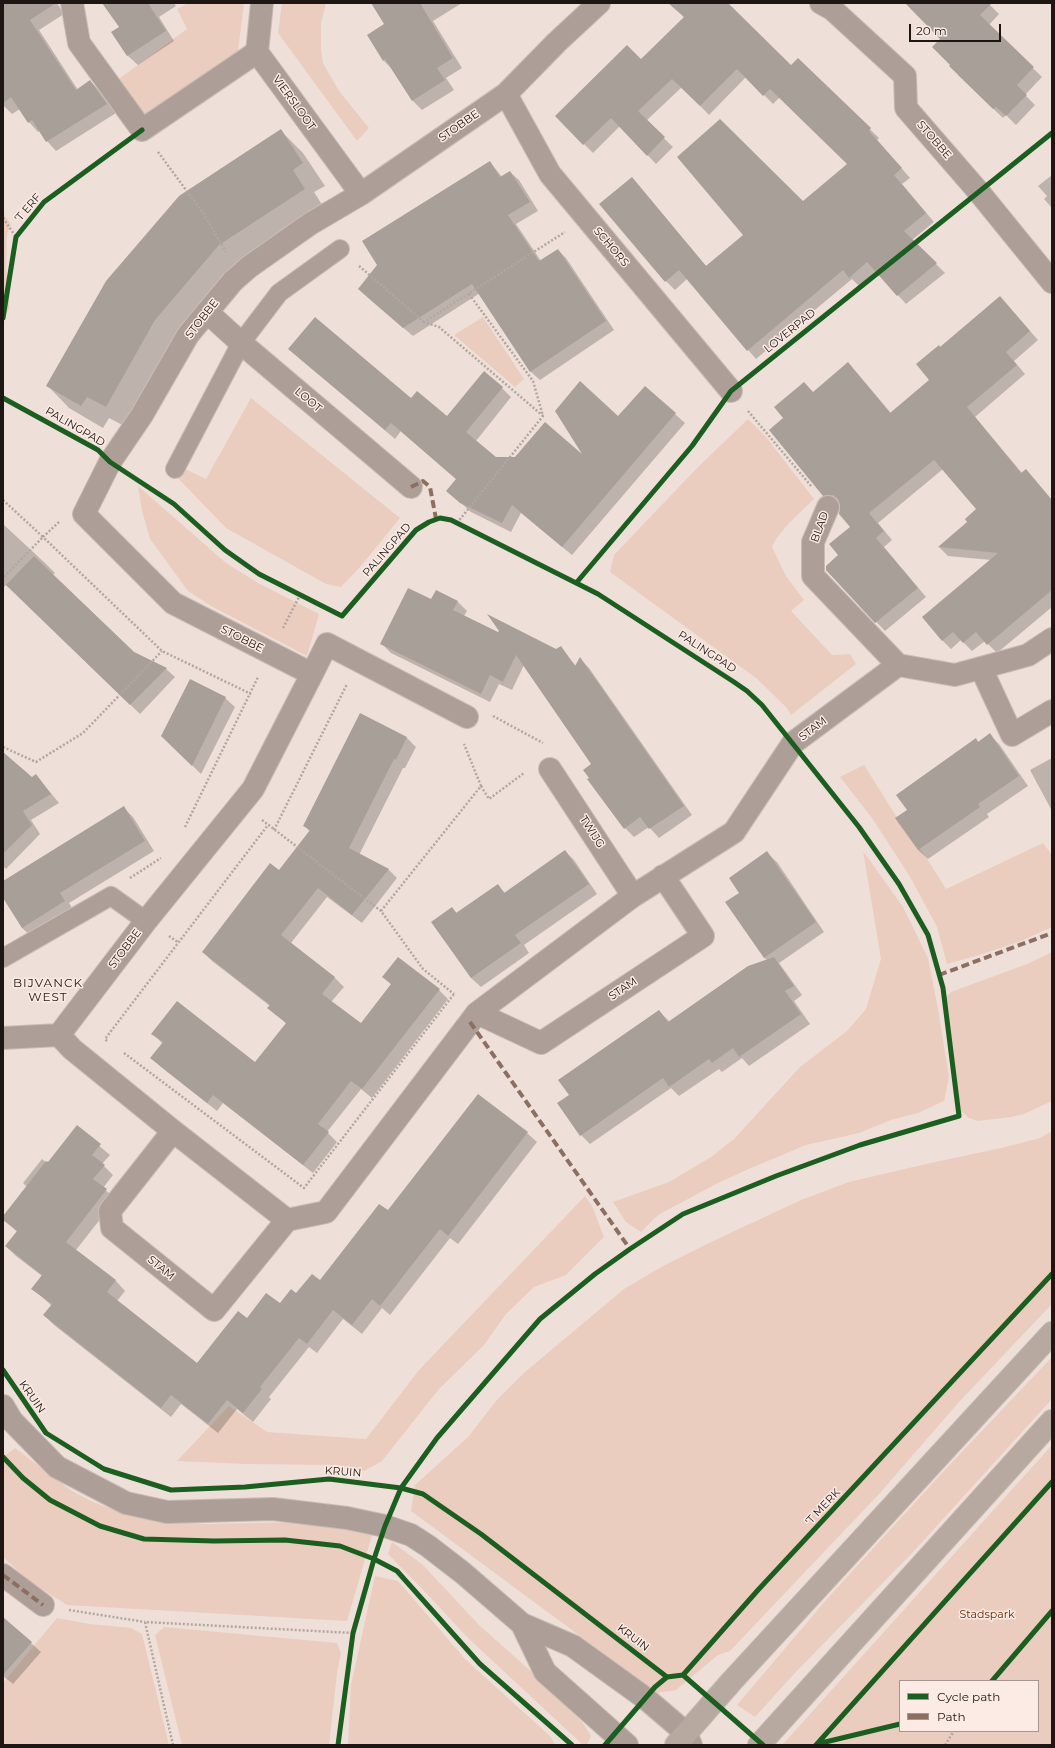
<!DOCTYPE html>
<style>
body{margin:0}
#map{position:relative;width:1055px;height:1748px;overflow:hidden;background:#eee0d8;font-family:Montserrat,sans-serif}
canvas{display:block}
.frame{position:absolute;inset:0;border:4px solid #1e1612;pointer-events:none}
.legend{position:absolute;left:899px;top:1680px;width:140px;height:52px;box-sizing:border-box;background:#fbebe4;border:1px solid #a39690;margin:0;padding:5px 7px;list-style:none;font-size:12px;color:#1e1612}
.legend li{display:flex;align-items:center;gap:8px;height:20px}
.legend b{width:20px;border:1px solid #a39690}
.scale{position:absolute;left:909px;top:24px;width:92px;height:18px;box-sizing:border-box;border:2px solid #1e1612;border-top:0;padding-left:5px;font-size:12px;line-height:14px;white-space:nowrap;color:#1e1612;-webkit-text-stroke:3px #fbebe4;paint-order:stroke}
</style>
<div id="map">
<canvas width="1055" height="1748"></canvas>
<div class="frame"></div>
<ul class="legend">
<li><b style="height:5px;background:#1b5e20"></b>Cycle path</li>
<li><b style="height:5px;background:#8d6e63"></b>Path</li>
</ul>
<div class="scale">20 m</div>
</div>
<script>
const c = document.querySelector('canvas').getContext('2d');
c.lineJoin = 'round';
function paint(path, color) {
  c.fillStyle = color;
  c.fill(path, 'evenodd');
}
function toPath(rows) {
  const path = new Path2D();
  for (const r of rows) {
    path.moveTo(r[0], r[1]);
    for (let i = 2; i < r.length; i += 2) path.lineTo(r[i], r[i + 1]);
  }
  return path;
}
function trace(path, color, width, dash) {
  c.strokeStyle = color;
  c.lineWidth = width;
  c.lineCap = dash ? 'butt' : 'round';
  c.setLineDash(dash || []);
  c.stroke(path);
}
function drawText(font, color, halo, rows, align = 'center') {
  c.font = font + ' Montserrat,sans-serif';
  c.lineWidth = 3;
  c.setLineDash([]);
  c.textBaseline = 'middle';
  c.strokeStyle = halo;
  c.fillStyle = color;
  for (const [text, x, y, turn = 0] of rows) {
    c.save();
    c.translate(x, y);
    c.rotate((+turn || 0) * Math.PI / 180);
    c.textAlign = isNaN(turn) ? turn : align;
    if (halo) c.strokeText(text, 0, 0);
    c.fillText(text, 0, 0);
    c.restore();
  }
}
paint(toPath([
 [188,3,244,3,238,51,143,118,116,81,187,29,177,9],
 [282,3,326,3,321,23,321,50,323,63,339,91,369,128,357,141,278,33],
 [3,213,11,224,7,234,6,268,9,294,9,309,3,320],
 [483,317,524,379,515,387,454,335],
 [251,398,400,518,361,566,341,587,326,584,226,528,173,473,181,467,206,479],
 [748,419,766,437,814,499,789,523,776,539,772,547,786,576,804,600,791,611,832,655,850,654,856,664,791,715,786,707,756,678,610,572,614,555,698,467],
 [138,486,226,563,258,583,319,614,307,656,211,606,188,591,150,539,142,511],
 [864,765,898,819,924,854,946,889,1043,843,1052,855,1052,927,1019,942,979,955,947,964,937,927,909,875,872,818,840,777],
 [863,851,903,907,928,958,938,1009,949,1077,944,1101,918,1113,891,1120,859,1133,806,1145,751,1168,720,1182,658,1215,641,1232,626,1222,613,1202,669,1182,711,1157,734,1139,800,1067,847,1031,866,1009,881,959],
 [1052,952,1052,1101,1024,1114,1011,1117,978,1121,969,1118,960,1110,955,1087,945,998,951,992,1027,964],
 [1052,1131,1052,1304,958,1403,880,1493,730,1651,718,1655,676,1690,657,1693,411,1511,415,1485,468,1437,496,1401,525,1372,624,1289,663,1266,711,1242,801,1200,849,1182,926,1164,1001,1148,1040,1138],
 [585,1196,592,1206,604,1237,566,1275,534,1287,506,1314,484,1345,439,1389,382,1461,364,1471,339,1465,245,1464,177,1461,229,1406,267,1432,366,1439,419,1370],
 [1052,1357,1052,1399,914,1551,793,1675,755,1717,737,1705,826,1600,941,1474],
 [1052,1445,1052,1745,782,1745,793,1733],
 [900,1681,1038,1681,1038,1731,900,1731],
 [15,1448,72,1491,91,1501,124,1514,157,1521,207,1524,302,1522,373,1532,347,1621,67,1605,29,1581,3,1557,3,1457],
 [392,1542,423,1565,479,1625,534,1674,582,1722,591,1736,587,1745,583,1745,467,1637,430,1597,388,1554],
 [375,1576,398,1581,465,1659,551,1737,555,1745,348,1745,351,1685],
 [57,1618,90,1624,131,1628,142,1634,169,1745,3,1745,3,1683],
 [164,1627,337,1643,341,1653,337,1673,329,1745,182,1745,155,1635]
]), '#eacdbf');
paint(toPath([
 [3,3,57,3,64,14,39,30,78,90,90,81,100,91,116,113,56,151,47,141,40,131,38,132,29,122,20,109,12,114,3,105],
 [107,3,174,3,176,6,159,17,174,41,138,65,128,56,113,33,120,27],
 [372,3,462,3,433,21,462,68,446,78,454,90,422,110,413,101,392,69,383,60,386,25],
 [679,3,727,3,791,67,798,60,879,138,877,140,910,178,902,184,934,222,912,240,945,273,906,304,876,271,859,286,852,279,756,359,687,279,675,290,666,281,640,188,706,266,744,235,803,202,849,164,780,97,773,104,746,77,709,115,682,87,646,121,673,147,656,164,620,126,593,153,556,116,642,61,685,17],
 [906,3,988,3,999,14,989,25,1042,77,1025,95,1035,105,1016,125,1006,115,1003,118,959,76,951,65,942,39],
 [281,131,303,153,325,186,314,192,326,211,241,267,128,428,109,418,103,428,69,408,47,385],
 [490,162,502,177,510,172,519,180,538,211,516,224,541,261,558,250,566,258,614,330,540,380,531,372,480,293,413,336,367,297],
 [1052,175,1052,208,1044,199,1047,196,1038,186],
 [1000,297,1038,340,1014,361,1025,374,975,417,1022,473,1052,500,1052,607,997,653,985,641,972,651,961,640,951,649,942,640,991,560,948,556,939,547,969,522,978,509,943,469,878,523,892,540,884,547,926,597,885,631,826,570,840,555,851,527,841,504,833,504,824,495,813,393,857,373,891,413,931,380,940,348],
 [299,358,411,399,447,417,502,388,511,397,476,441,496,458,585,458,645,387,685,423,572,555,521,513,511,532,471,512,448,491,457,480,401,431,395,439],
 [3,524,46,564,55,573,53,575,134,652,166,669,175,677,140,714,6,585,3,588],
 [436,592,458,602,467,611,464,616,499,633,556,651,561,648,576,666,580,659,589,668,692,815,659,838,649,827,634,837,625,828,592,764,524,665,512,690,499,684,490,702,391,653,382,644,432,601],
 [225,698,235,707,201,774,162,736],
 [360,715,407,738,416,747,405,768,403,768,359,855,388,869,397,878,362,923,327,897,291,943,335,978,344,987,331,1002,361,1025,392,985,383,977,398,958,439,990,448,999,372,1098,361,1089,327,1132,337,1142,313,1173,223,1103,217,1111,161,1067,152,1058,163,1044,153,1034,255,1063,287,1024,269,1008,270,1006,212,961,203,952,279,871,310,832,305,826],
 [990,735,999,744,1028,786,987,814,989,817,928,859,918,850,908,810,976,740,979,743],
 [1052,758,1052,811,1030,770],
 [36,775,59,803,31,820,40,834,6,869,3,866,3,796],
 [123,807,133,817,154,851,69,903,74,911,32,937,22,928,3,896,3,893],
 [565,851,574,860,597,894,524,945,529,953,481,987,471,978,432,922,452,908,457,913,498,885,505,893],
 [767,853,777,862,824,932,779,963,802,995,794,1001,810,1024,749,1066,742,1058,722,1072,719,1069,679,1096,671,1088,590,1144,581,1135,570,1095,659,1011,670,1022,767,960,764,958,741,893],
 [478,1095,527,1133,537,1142,458,1244,450,1238,390,1315,382,1308,362,1334,343,1319,317,1353,309,1347,269,1397,271,1399,253,1422,237,1409,218,1433,181,1404,171,1417,54,1325,44,1315,52,1306,33,1289,42,1276,16,1256,6,1246,17,1232,3,1217,27,1187,23,1183,42,1159,48,1164,77,1127,110,1155,102,1164,113,1175,103,1188,116,1199,76,1250,116,1281,125,1291,117,1301,198,1364,247,1320,280,1304,320,1282,388,1212],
 [3,1618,41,1652,13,1684,3,1676]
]), '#0003');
paint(toPath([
 [3,3,56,3,30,20,76,90,90,80,107,104,46,142,32,120,28,123,11,97,3,103],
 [102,3,148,3,166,31,127,56,111,32,119,27],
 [371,3,420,3,453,58,437,68,445,80,412,101,385,59,383,61,367,35,384,24],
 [668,3,728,3,791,65,798,58,871,128,869,131,902,168,894,175,926,213,904,231,937,263,897,296,867,262,849,278,843,270,747,351,679,270,665,282,599,204,632,177,706,266,743,235,677,157,720,119,803,201,847,164,770,89,763,96,737,69,700,106,672,79,638,111,665,137,647,156,611,118,583,145,555,116,627,45,641,59,684,17],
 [905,3,992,3,980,15,1034,67,1017,85,1027,95,1006,116,996,107,993,109,949,66,950,65,932,47,940,39],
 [281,129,303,163,293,170,305,189,219,245,155,320,106,407,87,397,81,406,46,386,106,281,179,196],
 [490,161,500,177,510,171,530,202,508,215,539,261,558,249,606,321,530,372,472,284,403,328,358,289,377,265,362,241],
 [1000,296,1030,331,1006,352,1017,365,967,407,1021,473,1026,469,1052,500,1052,590,987,645,976,632,963,643,953,632,942,641,922,617,998,553,938,547,967,522,965,519,976,509,934,460,869,513,884,531,876,538,918,588,875,623,826,570,826,566,838,555,829,544,850,527,839,514,840,506,838,499,833,495,823,496,769,430,783,418,774,407,804,382,813,392,848,362,890,413,929,380,916,364,939,345,940,347],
 [315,317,411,398,417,391,447,416,484,371,503,387,466,432,496,457,515,457,545,422,582,454,555,411,580,381,618,416,645,386,676,413,562,547,512,505,502,523,460,503,446,491,456,479,391,423,385,430,288,349],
 [34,556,134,652,167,668,130,705,6,585],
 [408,588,431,599,436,590,458,601,453,610,498,632,499,631,487,614,556,649,561,646,575,666,580,657,684,806,649,829,640,817,624,829,587,779,589,778,583,770,591,764,516,655,503,682,490,675,481,694,380,644],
 [190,679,226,697,192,766,161,736],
 [360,713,407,737,396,760,394,759,349,848,389,869,352,915,318,888,281,935,335,977,322,994,361,1023,391,984,382,977,398,957,440,989,362,1089,351,1081,318,1124,329,1132,303,1165,213,1095,207,1103,150,1058,163,1042,151,1034,177,1001,255,1062,286,1023,267,1008,270,1005,202,952,270,863,279,870,310,830,303,826],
 [990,733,1019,776,978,804,980,807,918,850,895,818,907,810,896,795,976,738,978,742],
 [3,752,32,777,36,774,51,794,23,811,32,825,3,854],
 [124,806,145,841,60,893,65,901,22,928,3,898,3,881],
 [565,850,589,884,515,935,521,943,471,978,431,922,452,907,456,913,498,884,504,893],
 [767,851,816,922,764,958,725,902,739,893,729,878],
 [774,957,794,986,785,991,801,1014,739,1057,733,1048,712,1063,709,1059,669,1087,663,1078,580,1136,557,1103,569,1095,558,1080,659,1010,668,1022,748,966],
 [478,1094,528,1132,448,1236,440,1229,380,1306,372,1299,352,1325,333,1310,307,1344,299,1338,260,1387,262,1389,243,1413,227,1400,208,1424,171,1395,161,1408,43,1315,52,1304,31,1289,42,1275,5,1246,17,1231,3,1220,3,1216,46,1161,48,1162,77,1125,101,1144,92,1155,105,1165,93,1179,107,1189,66,1242,116,1280,107,1292,197,1363,238,1311,247,1318,266,1293,280,1303,291,1289,296,1293,312,1274,320,1280,379,1204,388,1210],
 [3,1617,32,1642,3,1675]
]), '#a99f99');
const lane = toPath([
 [175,469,241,343,279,293,340,249],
 [3,958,111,896,146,921]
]);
const street = toPath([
 [72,3,79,43,142,130,257,52],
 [262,3,257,52,361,194],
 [821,3,832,9,905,76,906,108,978,191,1052,282],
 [506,94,550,174,731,391],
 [207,312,241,343,411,487],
 [828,507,813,542,813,576,898,665],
 [981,668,1012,735,1052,711],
 [312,674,327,644,467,717],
 [550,769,633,896],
 [477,1013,541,1043,703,936,663,876],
 [59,1035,72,1049,173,1131,287,1220,326,1212,477,1013,633,896,734,832,793,743,898,665,955,675,1028,655,1052,639],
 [3,1038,59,1035,146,921,253,789,312,674,173,603,84,514,110,462,142,415,188,335,233,281,249,267,310,224,361,194,506,94,557,42,599,3],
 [173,1131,110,1211,112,1228,214,1310,287,1220],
 [3,1406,12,1421,57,1467,126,1503,167,1512,273,1509,347,1518,385,1526,411,1535,428,1546,463,1573,522,1624,573,1646,645,1698,686,1733,691,1745],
 [3,1575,43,1605],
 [522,1624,545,1672,627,1745]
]);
const secondary = toPath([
 [676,1745,731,1682,1052,1333],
 [759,1745,1052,1421]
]);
trace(lane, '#c7bcb6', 20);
trace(street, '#c7bcb6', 24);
trace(secondary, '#c7bcb6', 24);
trace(toPath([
 [158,152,203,213,226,252],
 [3,218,16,237],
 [359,266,424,322],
 [469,294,533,381,543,416,439,327,424,322,565,232],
 [748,411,812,487],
 [3,500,43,537,3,578],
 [59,522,43,537,162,651,251,694],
 [457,523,543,416],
 [283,628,300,595],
 [493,716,543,743],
 [3,747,36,762,83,733,162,651],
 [481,786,489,799,524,773],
 [262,820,381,911,423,969,454,994],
 [185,827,258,677],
 [274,830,347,684],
 [130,878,161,858],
 [381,911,481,786,464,744],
 [169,936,179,943],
 [107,1041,105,1039,268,825],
 [124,1053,304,1188,454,994],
 [69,1610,145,1622],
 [173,1745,145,1622,353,1633],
 [945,1745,954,1731]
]), '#b2a6a1', 2.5, [2, 2]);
trace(lane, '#ad9f97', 18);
trace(street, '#ad9f97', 22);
trace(secondary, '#b7a8a0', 22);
trace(toPath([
 [411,487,423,481,430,487,436,519],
 [939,975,1052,933],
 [470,1022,630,1249],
 [3,1575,43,1605]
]), '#8d6e63', 4, [8, 4]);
trace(toPath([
 [3,318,16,237,44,202,142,130],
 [3,398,98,450,110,462,174,504,225,550,259,574,342,616,416,530,429,522,440,518,451,520,598,594,734,682,747,691,762,705,859,827,899,884,928,935,943,988,959,1116,860,1145,776,1176,683,1214,630,1249,595,1274,540,1319,437,1438,401,1488,385,1526,374,1559,353,1633,338,1745],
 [577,582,692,446,731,391,1052,133],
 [3,1370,46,1433,104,1469,171,1490,245,1487,329,1479,401,1488,423,1494,481,1534,667,1677],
 [3,1457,23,1478,50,1500,100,1526,144,1539,214,1541,285,1540,340,1546,374,1559,397,1571,480,1664,572,1745],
 [683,1675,763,1745],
 [992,1681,1052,1611],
 [817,1744,900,1724],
 [605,1745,655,1687,667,1677,683,1675,758,1590,1052,1274],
 [816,1745,1052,1482]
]), '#1b5e20', 5);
drawText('11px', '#1e1612', '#fbebe4', [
 ["VIERSLOOT",294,103,54],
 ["STOBBE",459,126,-35],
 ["STOBBE",934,140,49],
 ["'T ERF",28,208,-49],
 ["SCHORS",611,247,50],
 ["STOBBE",202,319,-52],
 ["LOVERPAD",790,331,-39],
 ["LOOT",308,400,40],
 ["PALINGPAD",75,427,30],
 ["BLAD",820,527,-70],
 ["PALINGPAD",387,550,-49],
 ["STOBBE",242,639,27],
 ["PALINGPAD",707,652,33],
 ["STAM",813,729,-37],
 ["TWIJG",592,832,57],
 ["STOBBE",125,949,-53],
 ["STAM",623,989,-34],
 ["STAM",161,1268,39],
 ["KRUIN",32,1397,55],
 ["KRUIN",343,1472,4],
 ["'T MERK",823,1507,-47],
 ["KRUIN",633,1638,37]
]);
drawText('11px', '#672904', '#fbebe4', [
 ["Stadspark",987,1615]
]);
c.letterSpacing = '1px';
drawText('12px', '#1e1612', '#fbebe4', [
 ["BIJVANCK",48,983],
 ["WEST",48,997]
]);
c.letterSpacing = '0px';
</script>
